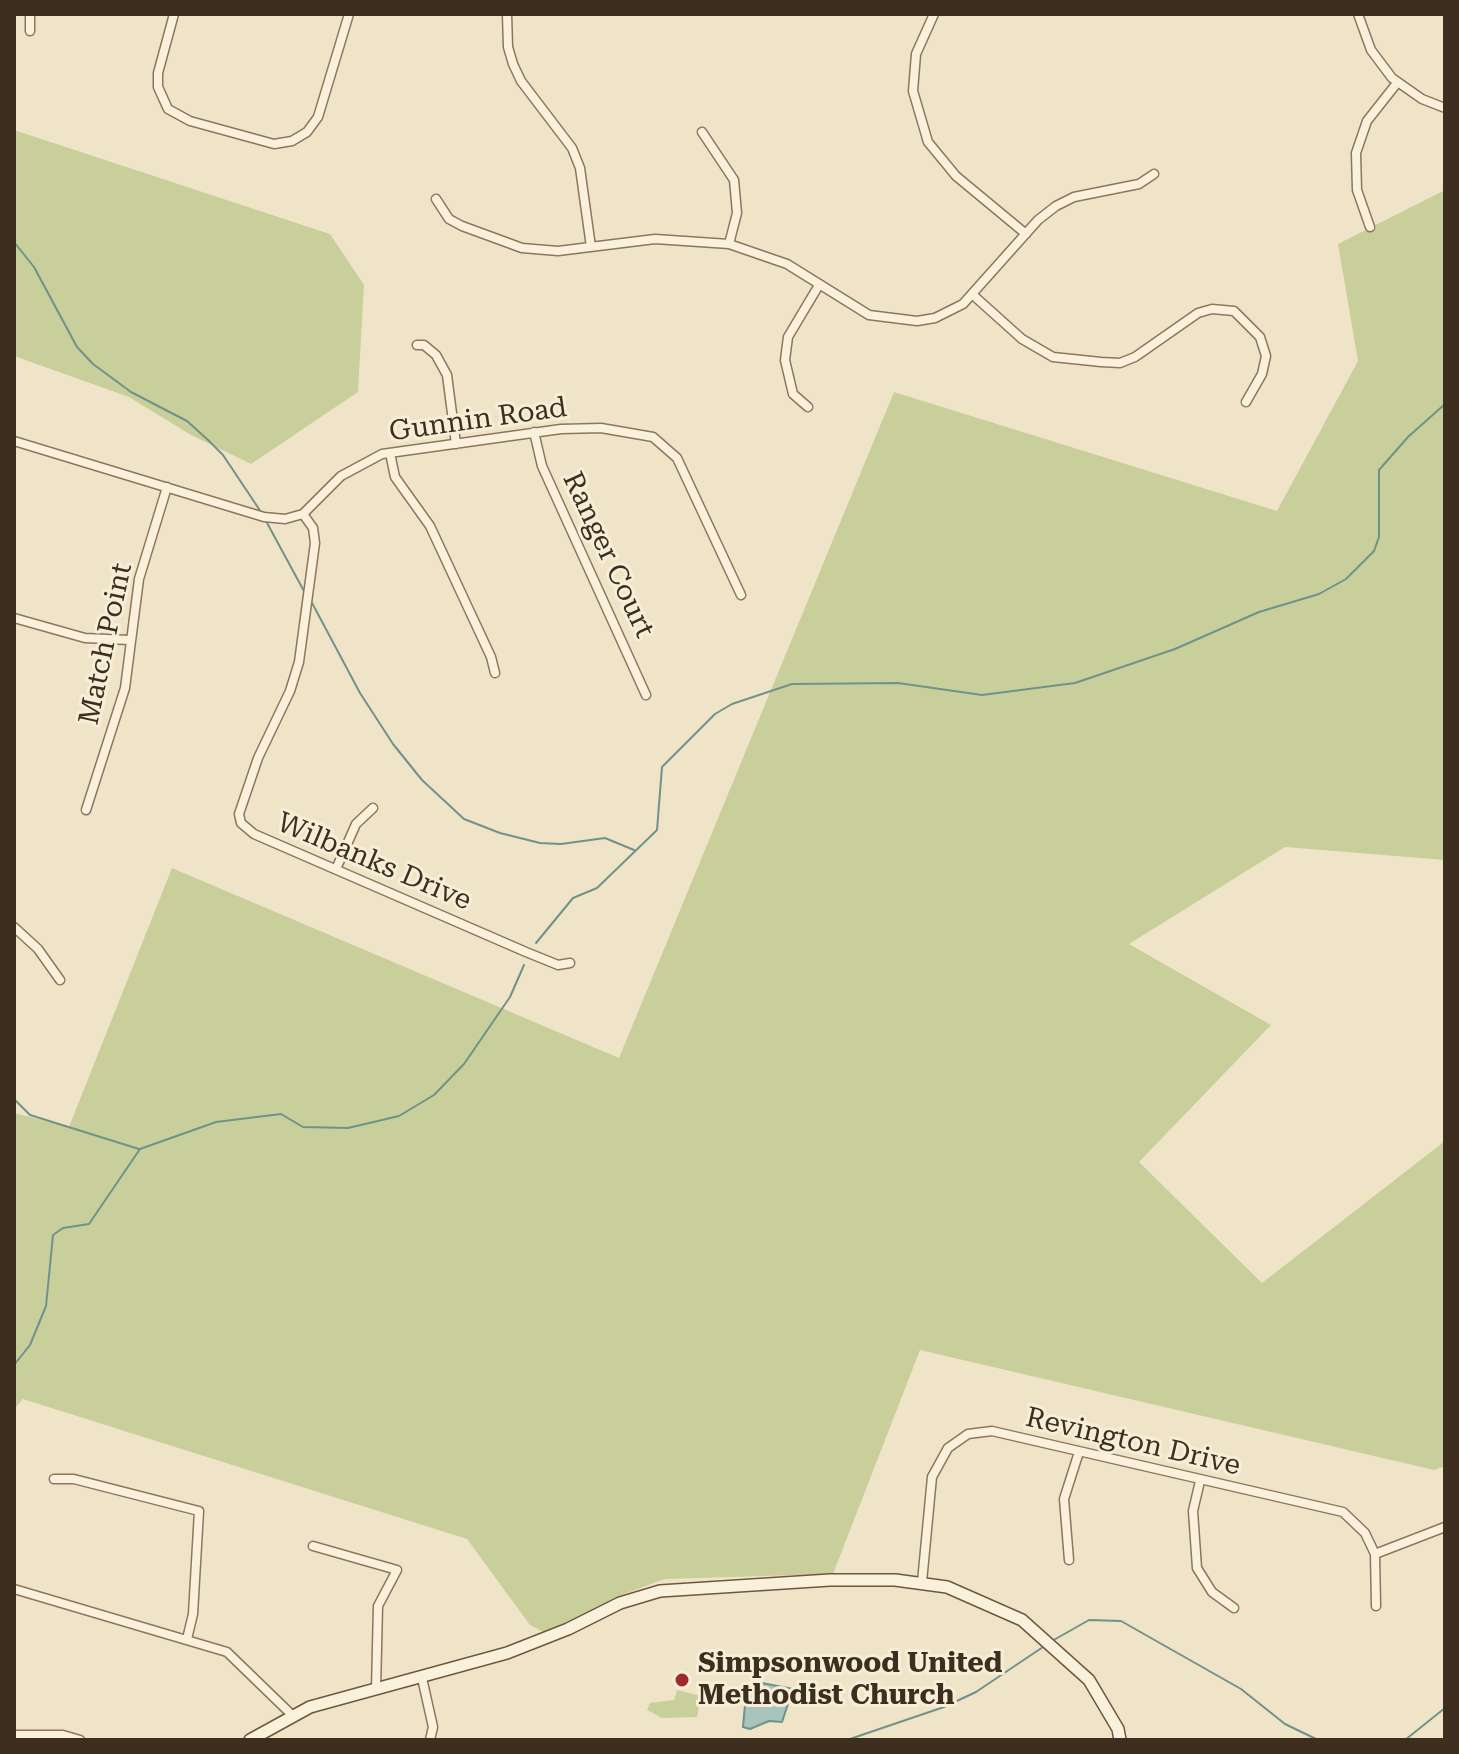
<!DOCTYPE html>
<style>
body{margin:0}
#map{position:relative;width:1459px;height:1754px;overflow:hidden;background:#f0e4c8;font-family:"Roboto Serif",serif}
canvas{display:block}
.frame{position:absolute;inset:0;border:16px solid #3d2e20;pointer-events:none}
</style>
<div id="map">
<canvas width="1459" height="1754"></canvas>
<div class="frame"></div>
</div>
<script>
const c = document.querySelector('canvas').getContext('2d');
c.lineJoin = 'round';
function paint(path, color) {
  c.fillStyle = color;
  c.fill(path, 'evenodd');
}
function toPath(rows) {
  const path = new Path2D();
  for (const r of rows) {
    path.moveTo(r[0], r[1]);
    for (let i = 2; i < r.length; i += 2) path.lineTo(r[i], r[i + 1]);
  }
  return path;
}
function trace(path, color, width, dash) {
  c.strokeStyle = color;
  c.lineWidth = width;
  c.lineCap = dash ? 'butt' : 'round';
  c.setLineDash(dash || []);
  c.stroke(path);
}
function drawText(font, color, halo, rows, align = 'center') {
  c.font = font + ' "Roboto Serif",serif';
  c.lineWidth = 6;
  c.setLineDash([]);
  c.textBaseline = 'middle';
  c.strokeStyle = halo;
  c.fillStyle = color;
  for (const [text, x, y, turn = 0] of rows) {
    c.save();
    c.translate(x, y);
    c.rotate((+turn || 0) * Math.PI / 180);
    c.textAlign = isNaN(turn) ? turn : align;
    if (halo) c.strokeText(text, 0, 0);
    c.fillText(text, 0, 0);
    c.restore();
  }
}
paint(toPath([
 [14,130,330,234,364,285,358,392,251,464,191,435,129,397,14,356],
 [1445,190,1445,860,1285,847,1129,944,1271,1025,1139,1162,1262,1283,1445,1141,1445,1466,1434,1470,920,1350,833,1574,665,1579,616,1597,545,1633,530,1625,467,1539,23,1399,14,1409,14,1113,69,1127,172,868,619,1058,894,392,1277,511,1358,361,1338,244],
 [677,1690,701,1696,697,1717,662,1718,647,1710,650,1703,674,1700]
]), '#c9cf9b');
const water = toPath([
 [757,1682,793,1689,782,1722,769,1721,750,1729,743,1727,746,1693,750,1694,757,1682]
]);
paint(water, '#a9c4bc');
trace(water, '#6f938a', 2);
trace(toPath([
 [14,242,34,267,77,347,93,364,131,392,187,421,208,440,223,455,261,512],
 [266,521,305,593],
 [311,601,360,693,393,744,422,780,464,819,500,833,540,843,561,844,605,838,634,850],
 [536,943,573,898,597,888,657,830,662,767,715,714,732,704,792,684,898,683,982,695,1075,683,1175,649,1259,612,1319,594,1346,579,1374,551,1379,537,1379,470,1408,437,1445,404],
 [14,1099,30,1115,139,1149],
 [14,1365,30,1345,46,1306,53,1235,63,1228,89,1224,140,1149,216,1122,281,1114,303,1127,348,1128,399,1116,434,1095,464,1064,510,997,524,965],
 [1052,1641,1089,1620,1121,1621,1241,1689,1285,1724,1318,1740],
 [847,1740,944,1707,976,1692,1043,1647],
 [1405,1740,1445,1708]
]), '#6f938a', 2);
const street = toPath([
 [30,14,30,31],
 [174,14,158,73,158,87,168,109,190,121,274,144,292,141,307,132,318,117,349,14],
 [507,14,508,47,513,64,521,81,572,148,580,168,591,247],
 [934,14,916,54,913,91,928,142,956,176,1026,234],
 [1358,14,1371,50,1392,78,1422,99,1445,108],
 [702,132,734,180,737,213,729,244],
 [436,199,449,219,462,226,522,248,558,251,655,239,729,244,787,264,869,315,917,321,935,318,963,304,1038,220,1056,206,1074,197,1139,184,1154,174],
 [1370,227,1357,190,1356,153,1367,121,1397,83],
 [973,295,1022,339,1053,357,1101,362,1120,363,1135,357,1198,313,1212,309,1234,311,1260,337,1266,356,1262,374,1246,402],
 [417,345,424,345,436,355,447,375,456,444],
 [808,407,793,394,785,360,788,337,819,285],
 [534,432,542,466,646,695],
 [14,441,264,517,285,519,303,514,341,476,382,454,561,429,601,428,653,437,677,458,741,595],
 [390,453,395,477,430,526,491,657,495,673],
 [303,514,313,528,315,543,299,662,290,691,258,758,239,814,241,823,254,834,526,952,558,965,570,963],
 [14,618,85,638,129,640],
 [86,810,125,688,139,579,167,487],
 [336,869,356,824,373,808],
 [14,927,38,949,60,980],
 [54,1479,74,1479,199,1511,193,1614,187,1639],
 [1200,1481,1193,1511,1197,1568,1212,1592,1234,1608],
 [313,1546,397,1570,378,1606,376,1689],
 [1375,1554,1445,1527],
 [1069,1560,1064,1499,1079,1452],
 [922,1582,932,1477,948,1448,968,1434,992,1431,1343,1512,1365,1533,1375,1554,1376,1606],
 [14,1589,227,1652,292,1715],
 [422,1678,433,1727,430,1740],
 [14,1735,63,1735,80,1740]
]);
const secondary = toPath([
 [250,1740,310,1707,507,1653,568,1629,620,1603,660,1591,830,1580,895,1580,947,1587,1022,1620,1089,1680,1118,1729,1120,1740]
]);
trace(street, '#8d765c', 11);
trace(secondary, '#6f573f', 14);
trace(street, '#faf1dc', 8);
trace(secondary, '#faf1dc', 11);
for (const [x, y, r, color] of [
 [682,1680,8,"#9e2a2b"]
]) {
  const dot = new Path2D();
  dot.arc(x, y, r, 0, 2 * Math.PI);
  c.fillStyle = color;
  c.fill(dot);
  trace(dot, '#f7eed8', 3);
}
drawText('28px', '#3d2e20', '#f7eed8', [
 ["Gunnin Road",478,420,-8],
 ["Ranger Court",608,555,65],
 ["Match Point",106,644,-78],
 ["Wilbanks Drive",374,862,23],
 ["Revington Drive",1133,1442,13]
]);
drawText('bold 28px', '#3d2e20', '#f7eed8', [
 ["Simpsonwood United",698,1664],
 ["Methodist Church",698,1696]
], 'left');
</script>
